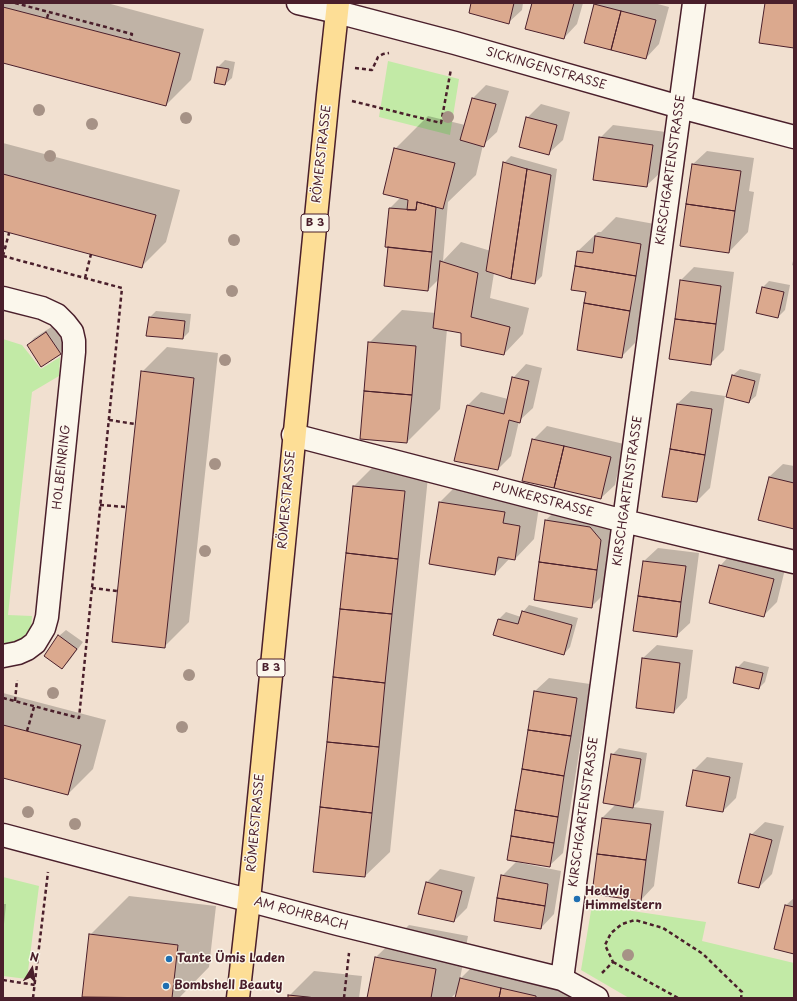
<!DOCTYPE html>
<meta charset="utf-8">
<style>
body{margin:0}
#map{position:relative;width:797px;height:1001px;overflow:hidden;background:#f1e0d0;font-family:"Playpen Sans",sans-serif}
canvas{display:block}
.frame{position:absolute;inset:0;border:4px solid #4a1f2b;pointer-events:none}
.north{position:absolute;left:12px;top:949px;width:40px;height:40px;-webkit-text-stroke:3px #fbf7ec;paint-order:stroke;rotate:11deg;font-size:11px;font-weight:700;line-height:16px;text-align:center;color:#4a1f2b}
.north::after{content:'';display:block;margin:auto;width:14px;height:18px;background:#4a1f2b;clip-path:polygon(50% 0,100% 100%,50% 72%,0 100%)}
</style>
<div id="map">
<canvas width="797" height="1001"></canvas>
<div class="frame"></div>
<div class="north">N</div>
</div>
<script>
const c = document.querySelector('canvas').getContext('2d');
c.lineJoin = 'round';
function paint(path, color) {
  c.fillStyle = color;
  c.fill(path, 'evenodd');
}
function toPath(rows) {
  const path = new Path2D();
  for (const r of rows) {
    path.moveTo(r[0], r[1]);
    for (let i = 2; i < r.length; i += 2) path.lineTo(r[i], r[i + 1]);
  }
  return path;
}
function trace(path, color, width, dash) {
  c.strokeStyle = color;
  c.lineWidth = width;
  c.lineCap = dash ? 'butt' : 'round';
  c.setLineDash(dash || []);
  c.stroke(path);
}
function drawText(font, color, halo, rows, align = 'center') {
  c.font = font + ' "Playpen Sans",sans-serif';
  c.lineWidth = 3;
  c.setLineDash([]);
  c.textBaseline = 'middle';
  c.strokeStyle = halo;
  c.fillStyle = color;
  for (const [text, x, y, turn = 0] of rows) {
    c.save();
    c.translate(x, y);
    c.rotate((+turn || 0) * Math.PI / 180);
    c.textAlign = isNaN(turn) ? turn : align;
    if (halo) c.strokeText(text, 0, 0);
    c.fillText(text, 0, 0);
    c.restore();
  }
}
paint(toPath([
 [388,61,459,79,450,135,379,117],
 [3,339,22,345,41,369,60,357,59,376,32,392,8,615,32,616,31,629,20,640,4,645],
 [3,877,39,886,27,979,3,976],
 [592,905,706,922,702,941,794,963,794,998,629,998,581,970]
]), '#c2eaa6');
paint(toPath([
 [3,3,107,3,204,29,191,80,166,105,3,62],
 [472,3,523,3,522,10,508,23],
 [533,3,583,3,577,24,564,38],
 [597,3,654,3,669,7,659,44,646,58,595,5],
 [225,60,235,62,232,78,225,84,215,82,218,67],
 [486,85,509,91,497,132,483,145,476,175,448,202,443,261,461,242,491,251,504,163,511,156,557,169,542,276,535,283,494,273,490,298,529,308,523,334,504,354,462,332,447,329,440,409,407,442,369,343,402,310,436,313,440,278,428,290,389,246,387,246,390,208,401,197,395,149,428,116,465,125,473,98],
 [541,104,570,112,563,140,549,153,527,118],
 [613,125,666,132,660,173,646,186,600,138],
 [3,143,180,190,166,242,141,267,3,230],
 [707,151,754,158,749,191,754,192,748,232,729,252,687,204,693,164],
 [616,217,660,225,649,290,643,296,635,343,622,356,587,291,572,289,578,251,598,232,601,232],
 [794,257,794,266,792,265],
 [694,267,734,272,724,350,710,364,681,280],
 [769,281,790,285,785,310,778,317,763,287],
 [156,311,191,314,189,332,183,338,149,318],
 [53,326,66,347,60,353,28,345,34,338],
 [167,347,218,353,189,622,164,647,142,372],
 [526,364,542,368,533,408,519,421,511,456,498,469,467,406,481,392,508,399,513,378],
 [740,369,761,374,756,396,749,402,727,397,733,375],
 [691,391,725,396,710,488,697,501,677,404],
 [547,426,624,444,615,485,601,498,533,440],
 [379,461,429,467,390,852,365,876,314,871,354,486],
 [783,464,794,466,794,529,769,477],
 [459,483,539,507,534,539,515,559,510,558,495,574,440,502],
 [559,507,614,526,605,593,591,607,546,520],
 [658,548,699,553,690,623,676,636,644,561],
 [733,552,786,565,777,602,764,615,720,566],
 [529,605,578,618,570,647,564,654,494,635,499,619,506,612,521,617,523,612],
 [66,630,83,642,69,661,62,668,59,636],
 [657,645,693,650,687,698,674,712,643,658],
 [744,661,769,667,765,682,759,688,737,668],
 [549,678,590,684,563,853,549,866,508,859,535,691],
 [3,693,106,720,93,769,68,794,3,777],
 [619,748,647,753,640,800,633,807,664,811,654,886,641,900,602,818,616,804,612,755],
 [707,757,743,763,736,798,723,811,694,770],
 [765,822,784,826,772,874,759,887,751,835],
 [516,862,561,871,554,914,541,928,502,876],
 [440,869,475,877,467,908,454,921,427,882],
 [129,896,216,906,209,967,179,998,98,998,83,996,90,935],
 [794,898,794,953,786,905],
 [3,904,6,904,3,934],
 [409,925,468,936,460,979,474,965,597,998,456,998,458,991,451,998,368,998,376,957],
 [314,971,362,976,359,998,289,998,289,996]
]), '#0003');
const building = toPath([
 [471,3,514,3,509,24,469,13,471,3],
 [532,3,574,3,564,39,525,29,532,3],
 [765,3,794,3,794,48,759,43,765,3],
 [594,4,621,11,611,50,584,43,594,4],
 [3,7,180,53,166,106,3,63,3,7],
 [621,11,656,20,646,59,611,50,621,11],
 [217,67,229,69,225,85,214,83,217,67],
 [472,98,496,104,484,147,460,140,472,98],
 [526,117,557,125,549,155,519,147,526,117],
 [599,137,653,145,647,187,593,180,599,137],
 [394,148,455,163,443,209,417,202,416,210,407,210,408,200,383,194,394,148],
 [503,162,527,169,511,279,486,271,503,162],
 [692,164,741,171,735,211,686,204,692,164],
 [527,169,551,175,535,284,511,279,527,169],
 [3,174,156,215,142,268,3,231,3,174],
 [417,202,436,207,432,252,385,247,389,208,416,210,417,202],
 [686,204,735,211,729,253,680,246,686,204],
 [595,236,641,244,636,276,575,266,577,251,593,253,595,236],
 [388,247,432,252,428,291,384,286,388,247],
 [440,261,478,273,471,317,510,327,504,355,461,346,461,333,433,328,440,261],
 [575,266,636,276,630,311,584,303,586,292,571,290,575,266],
 [680,280,721,286,716,324,675,319,680,280],
 [762,287,784,292,778,318,756,313,762,287],
 [584,303,630,311,622,358,577,350,584,303],
 [149,317,185,321,183,339,146,336,149,317],
 [675,319,716,324,711,365,669,359,675,319],
 [46,332,61,354,41,367,27,345,46,332],
 [368,342,416,346,412,395,364,391,368,342],
 [141,371,194,378,165,648,112,642,141,371],
 [732,375,755,381,749,403,726,397,732,375],
 [512,377,529,381,520,423,509,420,498,470,454,461,467,405,504,414,512,377],
 [364,391,412,395,407,443,360,439,364,391],
 [677,404,712,409,705,455,670,449,677,404],
 [532,439,564,446,554,488,522,481,532,439],
 [564,446,611,457,601,499,554,488,564,446],
 [670,449,705,455,697,502,662,497,670,449],
 [769,477,794,483,794,529,758,520,769,477],
 [353,486,405,491,398,559,346,553,353,486],
 [439,502,505,512,503,523,520,526,515,560,498,557,495,575,429,564,439,502],
 [545,520,590,527,601,540,597,570,539,562,545,520],
 [346,553,398,559,392,614,340,609,346,553],
 [643,561,686,566,681,602,638,596,643,561],
 [539,562,597,570,592,608,534,600,539,562],
 [719,565,774,579,764,617,709,603,719,565],
 [638,596,681,602,677,637,633,631,638,596],
 [340,609,392,614,385,683,333,677,340,609],
 [522,611,572,625,564,655,493,635,498,619,518,624,522,611],
 [58,635,77,649,62,669,44,656,58,635],
 [642,658,680,663,674,713,636,708,642,658],
 [736,667,763,673,759,689,733,683,736,667],
 [333,677,385,683,379,747,327,742,333,677],
 [534,691,577,698,571,736,528,730,534,691],
 [3,725,81,745,68,795,3,778,3,725],
 [528,730,571,736,564,776,522,769,528,730],
 [327,742,379,747,372,813,320,807,327,742],
 [611,754,641,759,633,808,603,803,611,754],
 [522,769,564,776,558,817,515,810,522,769],
 [693,770,730,777,723,812,686,806,693,770],
 [320,807,372,813,365,877,313,872,320,807],
 [515,810,558,817,554,843,511,836,515,810],
 [602,818,651,824,646,860,597,854,602,818],
 [750,834,772,840,759,888,738,883,750,834],
 [511,836,554,843,550,867,507,860,511,836],
 [597,854,646,860,641,901,592,894,597,854],
 [501,875,548,884,545,906,497,898,501,875],
 [426,882,462,891,454,922,418,914,426,882],
 [497,898,545,906,541,929,494,921,497,898],
 [785,905,794,907,794,954,774,949,785,905],
 [89,934,178,945,172,998,82,997,89,934],
 [375,957,436,969,431,998,367,998,375,957],
 [460,978,501,988,499,998,455,998,460,978],
 [501,988,536,996,536,998,499,998,501,988],
 [288,995,308,997,315,998,288,998,288,995]
]);
paint(building, '#dba98e');
trace(building, '#4a1f2b', 1);
const minor = toPath([
 [298,3,337,12],
 [3,298,42,308,57,315,65,323,72,332,74,341,74,352,47,617,44,628,35,643,27,649,18,653,3,656],
 [293,435,624,521,794,562],
 [3,835,338,924,562,979,597,998],
 [562,979,694,3]
]);
const secondary = toPath([
 [337,12,455,43,680,107,794,137]
]);
const primary = toPath([
 [238,998,249,900,328,95,338,3]
]);
trace(minor, '#4a1f2b', 25);
trace(secondary, '#4a1f2b', 25);
trace(primary, '#4a1f2b', 25);
trace(toPath([
 [15,3,132,34,130,40],
 [47,18,49,12],
 [355,68,372,70,378,57,383,54,389,53],
 [352,101,441,123,451,69],
 [3,256,122,288,79,718,3,698],
 [3,256,9,233],
 [85,278,91,254],
 [109,420,135,424],
 [100,505,126,507],
 [92,588,117,591],
 [15,701,17,680],
 [27,731,34,707],
 [613,962,678,998],
 [602,973,613,962,605,945,611,933,622,924,635,920,663,928,703,954,742,992,741,998],
 [3,980,35,985],
 [33,998,48,872],
 [344,998,349,953]
]), '#4a1f2b', 2.5, [4, 3]);
trace(minor, '#fbf7ec', 22);
trace(secondary, '#fbf7ec', 22);
trace(primary, '#fdde96', 22);
c.fillStyle = '#a69286';
for (const [x, y] of [
 [39,110],
 [448,117],
 [186,118],
 [92,124],
 [50,156],
 [234,240],
 [232,291],
 [225,360],
 [215,464],
 [205,551],
 [189,675],
 [53,693],
 [182,727],
 [28,812],
 [75,824],
 [628,955]
]) {
  c.beginPath();
  c.arc(x, y, 6, 0, 2 * Math.PI);
  c.fill();
}
for (const [x, y, r, color] of [
 [577,899,4,"#1f6fb2"],
 [169,959,4,"#1f6fb2"],
 [166,986,4,"#1f6fb2"]
]) {
  const dot = new Path2D();
  dot.arc(x, y, r, 0, 2 * Math.PI);
  c.fillStyle = color;
  c.fill(dot);
  trace(dot, '#fbf7ec', 1.5);
}
for (const [x, y, w] of [
 [315,223,28],
 [271,668,28]
]) {
  const box = new Path2D();
  box.roundRect(x - w / 2, y - 9, w, 18, 3);
  c.fillStyle = '#fbf7ec';
  c.fill(box);
  trace(box, '#4a1f2b', 1);
}
drawText('bold 11px', '#4a1f2b', null, [
 ["B 3",315,223],
 ["B 3",271,668]
]);
drawText('12px', '#4a1f2b', '#fbf7ec', [
 ["SICKINGENSTRASSE",546,69,16],
 ["RÖMERSTRASSE",322,154,-84],
 ["KIRSCHGARTENSTRASSE",671,170,-82],
 ["HOLBEINRING",62,467,-84],
 ["KIRSCHGARTENSTRASSE",628,491,-82],
 ["RÖMERSTRASSE",287,500,-85],
 ["PUNKERSTRASSE",543,500,15],
 ["KIRSCHGARTENSTRASSE",584,812,-82],
 ["RÖMERSTRASSE",256,823,-85],
 ["AM ROHRBACH",301,914,15]
]);
drawText('bold 12px', '#4a1f2b', '#fbf7ec', [
 ["Hedwig",585,892],
 ["Himmelstern",585,906],
 ["Tante Ümis Laden",177,959],
 ["Bombshell Beauty",174,986]
], 'left');
</script>
